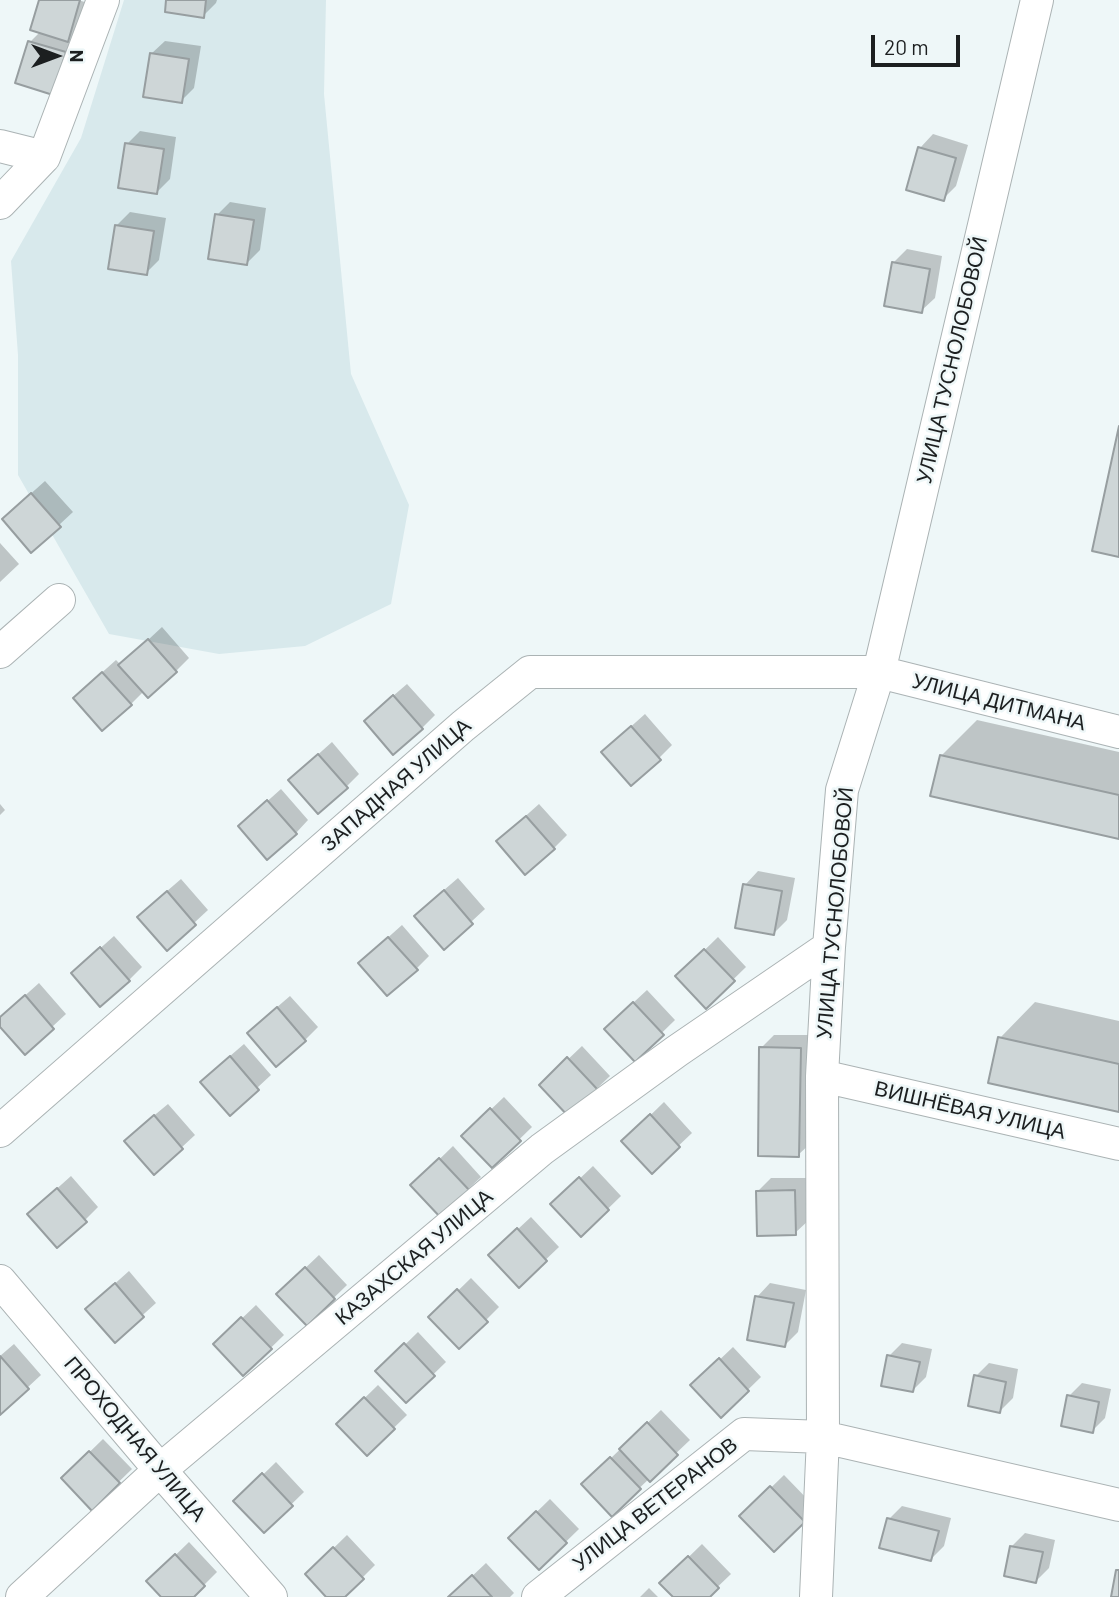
<!DOCTYPE html>
<meta charset="utf-8">
<style>
body{margin:0}
#map{position:relative;width:1119px;height:1597px;overflow:hidden;background:#eef7f8;font-family:Barlow,sans-serif}
canvas{display:block}
.north{position:absolute;left:21px;top:21px;width:70px;height:70px;-webkit-text-stroke:5px #eef7f8;paint-order:stroke;rotate:90deg;font-size:19px;font-weight:700;line-height:28px;text-align:center;color:#1c1f20}
.north::after{content:'';display:block;margin:auto;width:24px;height:32px;background:#1c1f20;clip-path:polygon(50% 0,100% 100%,50% 72%,0 100%)}
.scale{position:absolute;left:871px;top:35px;width:89px;height:32px;box-sizing:border-box;border:4px solid #1c1f20;border-top:0;padding-left:9px;font-size:21px;line-height:24px;white-space:nowrap;color:#1c1f20;-webkit-text-stroke:5px #eef7f8;paint-order:stroke}
</style>
<div id="map">
<canvas width="1119" height="1597"></canvas>
<div class="north">N</div>
<div class="scale">20 m</div>
</div>
<script>
const c = document.querySelector('canvas').getContext('2d');
c.lineJoin = 'round';
function paint(path, color) {
  c.fillStyle = color;
  c.fill(path, 'evenodd');
}
function toPath(rows) {
  const path = new Path2D();
  for (const r of rows) {
    path.moveTo(r[0], r[1]);
    for (let i = 2; i < r.length; i += 2) path.lineTo(r[i], r[i + 1]);
  }
  return path;
}
function trace(path, color, width, dash) {
  c.strokeStyle = color;
  c.lineWidth = width;
  c.lineCap = dash ? 'butt' : 'round';
  c.setLineDash(dash || []);
  c.stroke(path);
}
function drawText(font, color, halo, rows, align = 'center') {
  c.font = font + ' Barlow,sans-serif';
  c.lineWidth = 5;
  c.setLineDash([]);
  c.textBaseline = 'middle';
  c.strokeStyle = halo;
  c.fillStyle = color;
  for (const [text, x, y, turn = 0] of rows) {
    c.save();
    c.translate(x, y);
    c.rotate((+turn || 0) * Math.PI / 180);
    c.textAlign = isNaN(turn) ? turn : align;
    if (halo) c.strokeText(text, 0, 0);
    c.fillText(text, 0, 0);
    c.restore();
  }
}
paint(toPath([
 [124,0,326,0,324,94,351,374,409,505,391,604,305,646,219,654,109,634,18,475,18,355,11,261,81,138]
]), '#d8e9ec');
paint(toPath([
 [41,0,78,0,88,3,80,27,71,37,78,39,66,80,17,82,30,42,40,32],
 [168,0,217,0,216,3,203,16],
 [165,41,201,46,194,88,181,101,151,54],
 [140,131,176,137,170,179,157,192,127,144],
 [933,134,968,145,956,186,943,199,920,148],
 [230,202,266,208,260,250,247,263,217,215],
 [130,212,166,218,159,260,146,273,116,226],
 [907,249,942,256,935,298,921,311,894,262],
 [45,481,73,512,32,550,17,506],
 [0,543,19,564,0,582],
 [162,627,189,658,176,671,144,691,131,704,88,685,116,660,121,665],
 [407,684,435,715,422,728,379,708],
 [645,714,672,745,659,758,617,739],
 [977,720,1119,752,1119,837,941,756],
 [332,742,359,774,346,787,304,767],
 [281,789,308,820,296,833,253,814],
 [0,804,5,810,0,815],
 [539,804,567,835,554,848,511,829],
 [758,871,795,878,787,920,773,934,745,885],
 [458,878,485,909,444,947,429,903],
 [181,879,208,910,167,948,152,904],
 [402,925,429,956,416,969,374,950],
 [114,936,142,967,129,980,86,961],
 [718,937,746,967,706,1006,678,976],
 [39,983,66,1014,25,1052,0,1024,0,1018],
 [647,990,675,1020,635,1059,619,1016],
 [290,996,318,1027,305,1040,262,1020],
 [1035,1002,1119,1021,1119,1110,1000,1038],
 [774,1035,813,1035,812,1142,798,1155,761,1048],
 [244,1044,271,1075,230,1113,215,1069],
 [582,1046,610,1076,569,1115,541,1085],
 [504,1097,532,1127,492,1166,463,1136],
 [664,1102,692,1133,652,1171,624,1141],
 [168,1104,195,1135,154,1173,139,1128],
 [453,1146,481,1177,441,1215,413,1185],
 [593,1166,621,1196,581,1235,553,1204],
 [71,1176,98,1207,85,1220,43,1201],
 [771,1178,808,1178,809,1220,795,1233,758,1191],
 [531,1217,559,1247,519,1285,490,1255],
 [319,1255,347,1285,307,1324,278,1294],
 [129,1271,156,1303,115,1340,101,1296],
 [471,1278,499,1307,459,1347,431,1317],
 [770,1283,806,1290,798,1332,785,1345,757,1297],
 [256,1305,284,1335,244,1374,215,1344],
 [418,1332,446,1362,406,1401,378,1371],
 [902,1343,932,1349,926,1377,913,1390,889,1356],
 [14,1344,41,1375,0,1413,0,1356],
 [733,1347,761,1377,721,1416,693,1385],
 [989,1363,1018,1369,1013,1398,1000,1411,976,1376],
 [1082,1383,1111,1389,1105,1418,1092,1431,1069,1396],
 [378,1385,407,1415,367,1454,338,1424],
 [661,1410,690,1440,612,1514,584,1484],
 [103,1439,132,1469,92,1508,63,1478],
 [276,1462,304,1492,264,1531,236,1501],
 [784,1475,816,1508,774,1550,742,1516],
 [550,1499,579,1529,539,1568,510,1538],
 [902,1506,951,1518,944,1546,931,1559,889,1519],
 [1025,1533,1055,1540,1049,1568,1036,1581,1012,1546],
 [347,1535,375,1565,343,1597,329,1597,307,1574],
 [189,1542,217,1572,192,1597,164,1597,149,1581],
 [702,1544,731,1574,707,1597,675,1597,662,1583],
 [486,1563,514,1593,510,1597,450,1597],
 [649,1588,658,1597,640,1597]
]), '#0003');
const building = toPath([
 [39,0,80,0,68,42,30,30,39,0],
 [166,0,206,0,204,18,165,12,166,0],
 [28,41,66,52,53,95,15,83,28,41],
 [150,53,189,59,182,103,143,97,150,53],
 [125,143,164,149,157,194,118,188,125,143],
 [918,147,956,158,944,201,906,190,918,147],
 [215,214,254,220,247,265,208,259,215,214],
 [115,225,154,231,147,275,108,269,115,225],
 [892,262,930,269,922,313,884,306,892,262],
 [1119,426,1119,557,1092,551,1119,426],
 [31,493,61,527,31,553,2,519,31,493],
 [148,639,177,672,148,698,118,665,148,639],
 [102,672,132,705,102,731,73,698,102,672],
 [393,695,423,729,393,755,364,721,393,695],
 [631,726,661,760,631,786,601,752,631,726],
 [318,754,348,788,318,814,288,780,318,754],
 [940,755,1119,795,1119,839,930,796,940,755],
 [267,800,297,834,267,860,238,826,267,800],
 [526,816,555,849,525,875,496,841,526,816],
 [743,884,782,891,774,935,735,928,743,884],
 [444,890,473,924,444,950,414,916,444,890],
 [167,891,196,925,167,951,137,917,167,891],
 [388,937,418,970,387,996,358,963,388,937],
 [100,947,130,981,100,1007,71,973,100,947],
 [704,949,735,981,706,1009,675,976,704,949],
 [25,995,54,1029,25,1055,0,1027,0,1017,25,995],
 [633,1002,664,1035,635,1062,604,1029,633,1002],
 [277,1007,306,1041,276,1067,247,1033,277,1007],
 [998,1037,1119,1064,1119,1112,988,1083,998,1037],
 [759,1047,801,1048,799,1157,758,1156,759,1047],
 [230,1056,259,1090,230,1116,200,1082,230,1056],
 [567,1057,598,1090,569,1117,539,1085,567,1057],
 [490,1108,521,1141,492,1168,461,1136,490,1108],
 [650,1114,680,1147,652,1174,621,1141,650,1114],
 [154,1115,183,1149,154,1175,124,1141,154,1115],
 [439,1158,470,1191,441,1218,410,1185,439,1158],
 [579,1177,609,1210,581,1237,550,1204,579,1177],
 [57,1188,87,1222,57,1248,27,1214,57,1188],
 [795,1190,796,1235,757,1236,756,1191,795,1190],
 [517,1228,547,1261,519,1288,488,1255,517,1228],
 [305,1267,335,1299,307,1326,276,1294,305,1267],
 [115,1283,144,1317,115,1343,85,1309,115,1283],
 [457,1289,488,1322,459,1349,428,1317,457,1289],
 [755,1296,794,1303,785,1347,747,1340,755,1296],
 [241,1317,272,1349,243,1376,213,1344,241,1317],
 [404,1343,435,1376,406,1403,375,1371,404,1343],
 [887,1355,920,1362,913,1392,881,1386,887,1355],
 [0,1356,29,1389,0,1415,0,1356],
 [719,1358,749,1391,721,1418,690,1385,719,1358],
 [974,1375,1006,1382,1000,1413,968,1406,974,1375],
 [1067,1395,1099,1402,1093,1433,1061,1426,1067,1395],
 [364,1397,395,1429,367,1456,336,1424,364,1397],
 [647,1422,678,1455,650,1482,619,1449,647,1422],
 [89,1451,120,1483,92,1511,61,1478,89,1451],
 [610,1457,641,1489,612,1517,581,1484,610,1457],
 [262,1473,293,1506,264,1533,233,1501,262,1473],
 [770,1486,805,1522,774,1552,739,1516,770,1486],
 [536,1511,567,1543,539,1570,508,1538,536,1511],
 [887,1518,939,1531,931,1561,879,1548,887,1518],
 [1010,1546,1043,1552,1036,1583,1004,1576,1010,1546],
 [333,1547,364,1579,345,1597,326,1597,305,1574,333,1547],
 [175,1554,205,1586,194,1597,161,1597,146,1581,175,1554],
 [688,1556,719,1588,710,1597,673,1597,659,1583,688,1556],
 [1116,1570,1119,1570,1119,1597,1111,1597,1116,1570],
 [472,1575,492,1597,448,1597,472,1575]
]);
paint(building, '#ced6d7');
trace(building, '#979ea0', 2);
const minor = toPath([
 [0,146,44,157],
 [0,203,44,157,103,0],
 [0,652,59,600],
 [822,1076,1119,1144],
 [0,1131,463,726,530,672,879,672,1119,732],
 [0,1281,160,1470,271,1597],
 [22,1597,160,1470,542,1149,677,1051,829,947],
 [538,1597,744,1434,823,1437,1119,1505],
 [816,1597,823,1437,822,1076,829,947,842,790,879,672,1037,0]
]);
trace(minor, '#abb3b4', 34);
trace(minor, '#fff', 32);
drawText('21px', '#1c1f20', '#eef7f8', [
 ["УЛИЦА ТУСНОЛОБОВОЙ",952,360,-77],
 ["УЛИЦА ДИТМАНА",999,702,14],
 ["ЗАПАДНАЯ УЛИЦА",396,785,-41],
 ["УЛИЦА ТУСНОЛОБОВОЙ",835,913,-85],
 ["ВИШНЁВАЯ УЛИЦА",970,1110,13],
 ["КАЗАХСКАЯ УЛИЦА",414,1257,-40],
 ["ПРОХОДНАЯ УЛИЦА",135,1439,50],
 ["УЛИЦА ВЕТЕРАНОВ",655,1504,-38]
]);
</script>
